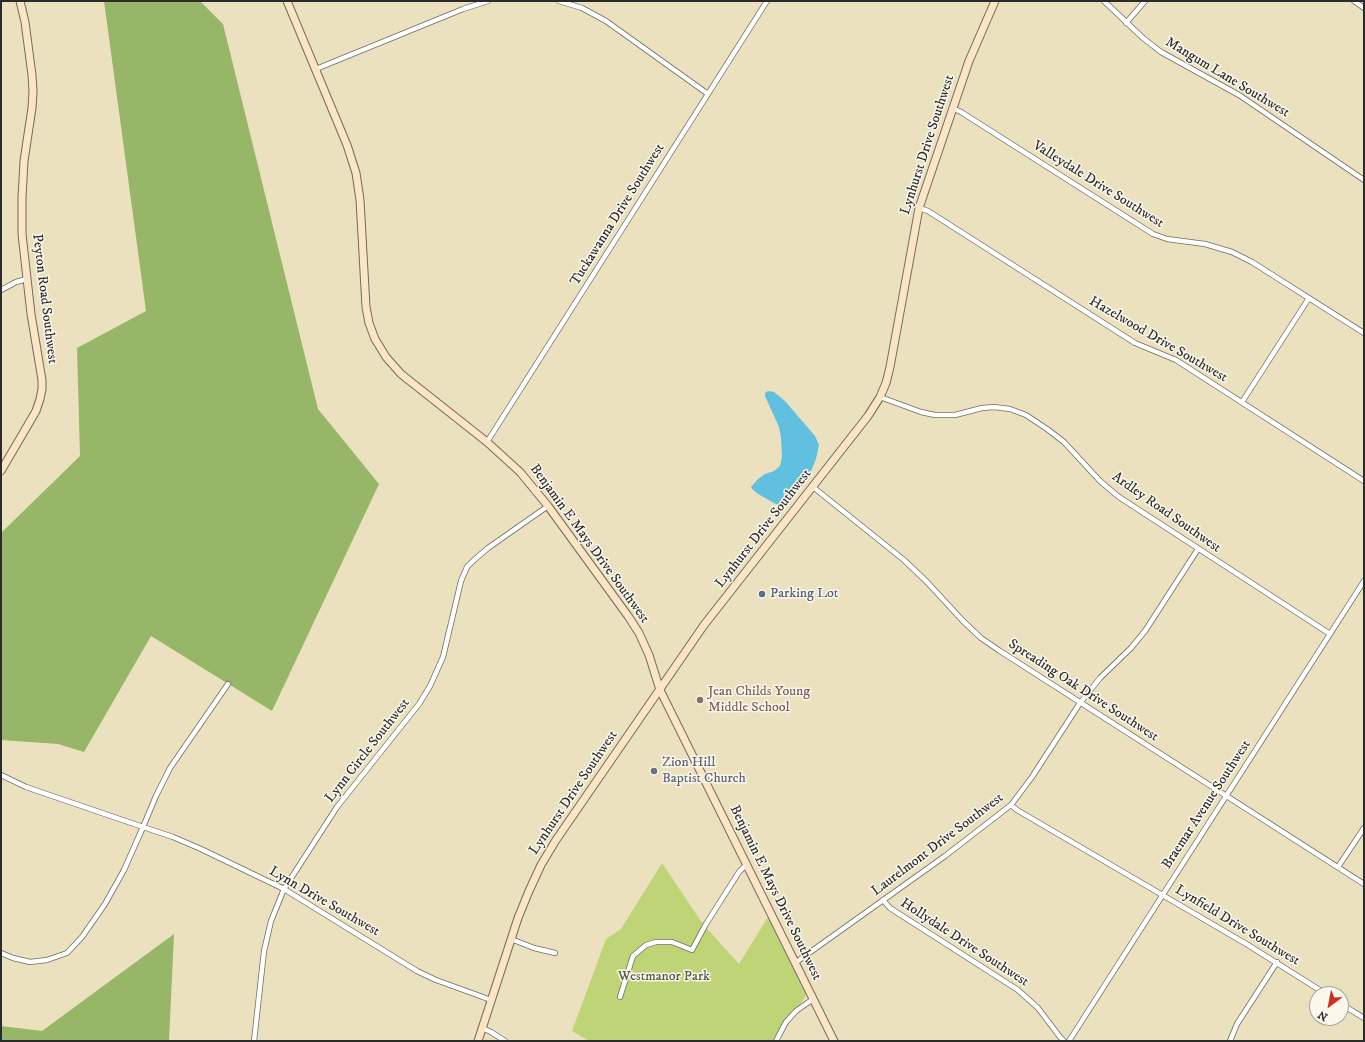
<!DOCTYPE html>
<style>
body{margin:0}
#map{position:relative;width:1365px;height:1042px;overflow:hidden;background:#ece1bf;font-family:"IM FELL DW Pica",serif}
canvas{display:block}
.frame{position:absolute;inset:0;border:2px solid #2b2b2b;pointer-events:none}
.north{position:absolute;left:1309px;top:986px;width:40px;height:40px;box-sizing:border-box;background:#fbf7ec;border:1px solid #a8a59f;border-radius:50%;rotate:212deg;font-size:11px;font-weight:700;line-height:16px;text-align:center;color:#2b2b2b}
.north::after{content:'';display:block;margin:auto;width:14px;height:18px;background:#c8321e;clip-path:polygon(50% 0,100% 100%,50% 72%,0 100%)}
</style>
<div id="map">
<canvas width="1365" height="1042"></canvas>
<div class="frame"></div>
<div class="north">N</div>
</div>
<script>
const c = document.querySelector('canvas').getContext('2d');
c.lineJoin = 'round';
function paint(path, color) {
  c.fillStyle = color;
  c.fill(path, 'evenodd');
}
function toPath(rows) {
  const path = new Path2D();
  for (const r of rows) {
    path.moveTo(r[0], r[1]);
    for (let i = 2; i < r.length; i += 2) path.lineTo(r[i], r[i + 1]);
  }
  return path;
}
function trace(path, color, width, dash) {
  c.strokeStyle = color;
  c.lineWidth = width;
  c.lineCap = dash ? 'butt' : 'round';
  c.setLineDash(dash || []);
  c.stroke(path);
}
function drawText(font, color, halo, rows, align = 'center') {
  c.font = font + ' "IM FELL DW Pica",serif';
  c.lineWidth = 3;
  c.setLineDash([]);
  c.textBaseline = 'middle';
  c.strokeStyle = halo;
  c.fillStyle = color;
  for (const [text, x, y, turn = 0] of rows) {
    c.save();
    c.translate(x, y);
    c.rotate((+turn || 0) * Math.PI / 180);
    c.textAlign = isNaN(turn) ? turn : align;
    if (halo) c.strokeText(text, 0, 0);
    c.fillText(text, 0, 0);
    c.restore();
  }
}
paint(toPath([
 [662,863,703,924,739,964,768,917,806,995,778,1041,589,1041,572,1031,606,939,621,929]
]), '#bfd477');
paint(toPath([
 [104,1,200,1,223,24,318,409,379,484,272,711,151,636,84,752,58,744,1,740,1,533,80,456,77,348,146,311],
 [174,934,169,1041,1,1041,1,1026,42,1031]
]), '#97b668');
paint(toPath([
 [768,391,774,392,785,401,815,436,819,445,816,459,809,476,786,507,783,508,758,494,752,489,751,487,758,479,765,474,774,471,780,466,782,457,781,438,779,427,765,396,765,393]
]), '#61c0df');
trace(toPath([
 [1,1038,5,1041]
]), '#61c0df', 2);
const street = toPath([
 [559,1,582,8,606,21,708,94],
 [1104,1,1143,38,1161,52,1239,95,1364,180],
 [1354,1,1364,8],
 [1126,23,1145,1],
 [316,69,463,9,488,1],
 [952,108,961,112,1153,234,1167,239,1205,244,1232,252,1252,262,1364,333],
 [919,208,928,211,1135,343,1176,360,1364,481],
 [1,290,16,282,27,279],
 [880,397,921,412,935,415,955,415,982,408,994,407,1010,409,1026,415,1047,429,1064,442,1100,481,1119,497,1330,634],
 [1242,402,1309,298],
 [487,442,767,1],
 [813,487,904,560,927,582,963,621,981,638,1000,651,1364,884],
 [228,684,170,768,156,796,143,827,173,837,201,849,284,889,417,971,436,980,491,1000],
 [1,775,26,787,143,827,124,870,105,904,82,937,67,953,47,960,30,962,13,958,1,953],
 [1011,805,1017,810,1248,945,1326,994],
 [1338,867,1364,828],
 [883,900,890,908,1018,990,1038,1008,1060,1037,1064,1041],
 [511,939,534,948,555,953],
 [795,963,945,856,1011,805,1032,777,1080,703,1100,678,1131,648,1145,631,1198,549],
 [620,997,633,956,646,945,656,942,672,942,692,950,706,924,739,872,747,864],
 [1341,1004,1364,1018],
 [482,1028,491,1032,505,1041],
 [254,1041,264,951,271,921,284,889,337,807,419,704,430,686,443,657,461,581,467,567,474,560,488,548,548,506],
 [776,1041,786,1022,796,1011,813,999],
 [1069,1041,1364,581],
 [1230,1041,1237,1024,1277,962]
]);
const secondary = toPath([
 [287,1,347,145,356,173,360,200,366,307,369,323,375,339,386,357,401,374,487,442,520,472,548,506,628,616,639,633,649,655,660,690,834,1041],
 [1,471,36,411,40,399,42,389,42,380,31,314,22,234,22,198,24,161,32,108,33,91,32,75,25,22,20,1],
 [478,1041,518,918,529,891,541,865,556,840,704,625,868,416,880,397,886,383,890,367,919,208,969,61,995,1]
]);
trace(street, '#6f6b5f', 6);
trace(secondary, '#6f6b5f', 9);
trace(street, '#fff', 4.5);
trace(secondary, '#fce5c4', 7);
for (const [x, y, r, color] of [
 [762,594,4,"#5c6f8a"],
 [700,700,4,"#8d6e63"],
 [654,771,4,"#6b7280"]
]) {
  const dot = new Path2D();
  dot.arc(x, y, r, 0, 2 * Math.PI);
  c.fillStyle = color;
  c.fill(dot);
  trace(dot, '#fbf7ec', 1.5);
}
drawText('14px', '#2b2b2b', '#fbf7ec', [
 ["Mangum Lane Southwest",1227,78,31],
 ["Lynhurst Drive Southwest",928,145,-72],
 ["Valleydale Drive Southwest",1098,185,32],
 ["Tuckawanna Drive Southwest",618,215,-58],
 ["Peyton Road Southwest",44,299,83],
 ["Hazelwood Drive Southwest",1158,340,30],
 ["Ardley Road Southwest",1166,513,35],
 ["Lynhurst Drive Southwest",764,529,-52],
 ["Benjamin E Mays Drive Southwest",589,544,54],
 ["Spreading Oak Drive Southwest",1083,691,33],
 ["Lynn Circle Southwest",368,751,-52],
 ["Lynhurst Drive Southwest",574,793,-56],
 ["Braemar Avenue Southwest",1207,805,-57],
 ["Laurelmont Drive Southwest",938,845,-37],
 ["Benjamin E Mays Drive Southwest",775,893,64],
 ["Lynn Drive Southwest",324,902,30],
 ["Lynfield Drive Southwest",1237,926,31],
 ["Hollydale Drive Southwest",964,943,33]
]);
drawText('14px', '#4e5e75', '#fbf7ec', [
 ["Parking Lot",770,594]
], 'left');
drawText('14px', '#785e54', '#fbf7ec', [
 ["Jean Childs Young",708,692],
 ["Middle School",708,708]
], 'left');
drawText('14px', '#5b616d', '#fbf7ec', [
 ["Zion Hill",662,763],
 ["Baptist Church",662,779]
], 'left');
drawText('14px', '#50553e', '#fbf7ec', [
 ["Westmanor Park",664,977]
]);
</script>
